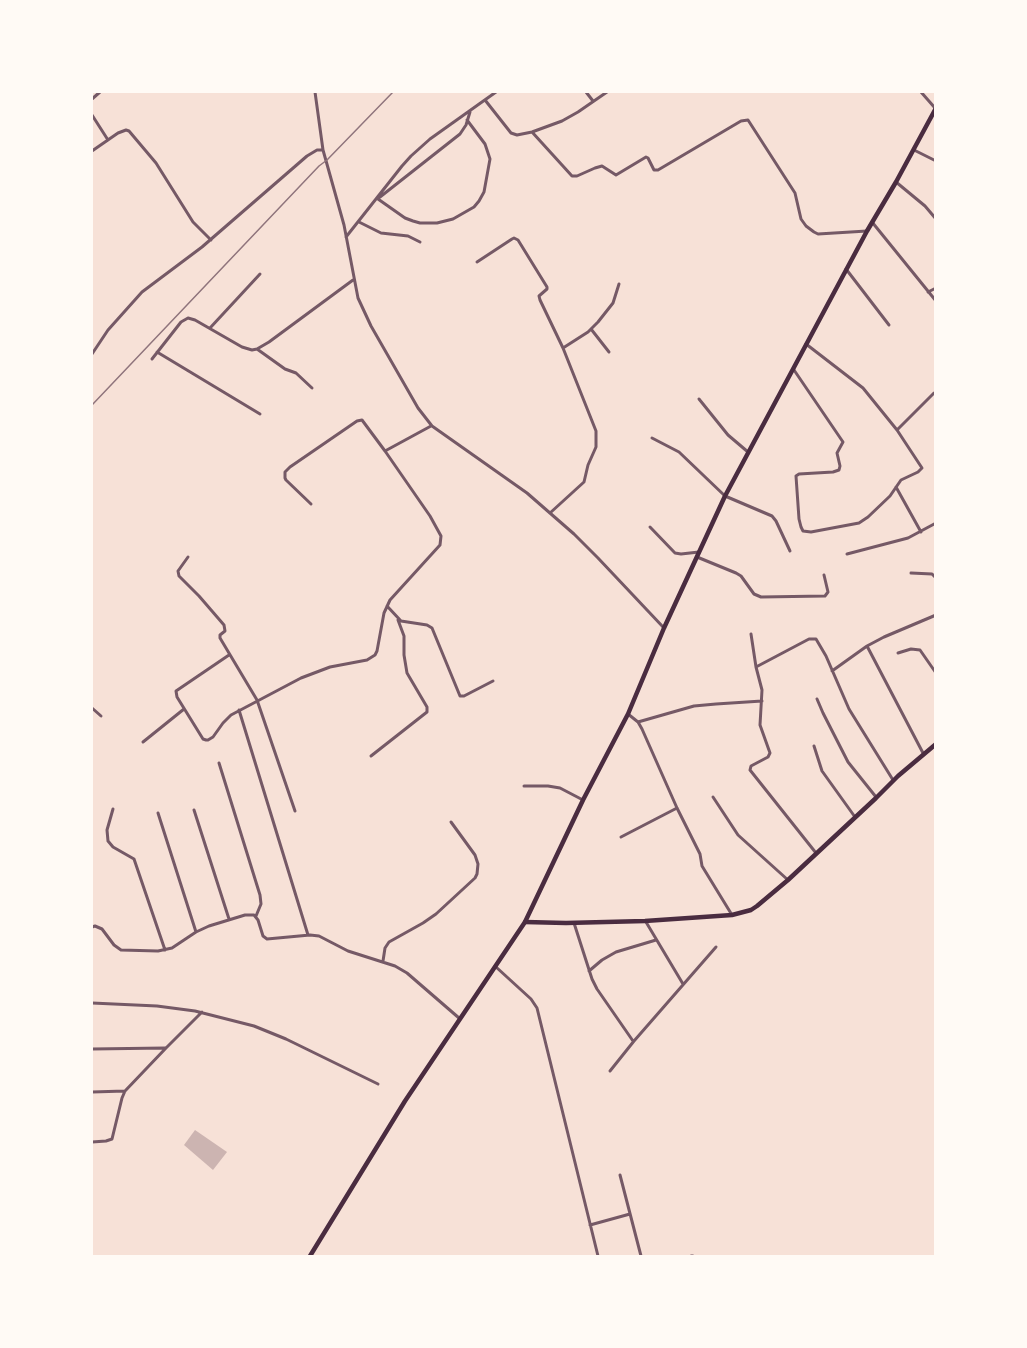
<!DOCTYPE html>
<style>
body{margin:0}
#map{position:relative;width:1027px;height:1348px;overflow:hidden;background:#f7e1d7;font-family:Overpass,sans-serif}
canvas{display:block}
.frame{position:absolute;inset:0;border:93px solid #fffaf5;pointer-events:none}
</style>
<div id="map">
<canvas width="1027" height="1348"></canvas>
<div class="frame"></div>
</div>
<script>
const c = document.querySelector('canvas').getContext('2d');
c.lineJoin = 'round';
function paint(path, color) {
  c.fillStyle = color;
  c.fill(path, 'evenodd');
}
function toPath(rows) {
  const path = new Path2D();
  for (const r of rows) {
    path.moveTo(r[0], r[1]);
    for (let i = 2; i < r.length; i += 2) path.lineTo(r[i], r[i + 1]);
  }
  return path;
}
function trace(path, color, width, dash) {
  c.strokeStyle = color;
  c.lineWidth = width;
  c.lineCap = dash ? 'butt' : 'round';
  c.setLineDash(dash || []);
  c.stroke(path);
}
paint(toPath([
 [195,1130,227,1152,213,1170,184,1145]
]), '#ccb4b1');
trace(toPath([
 [315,92,323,150,344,225,358,298,371,326,418,408,432,426,527,493,574,534,598,558,664,628],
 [586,92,593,101],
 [921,92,935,108],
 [92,99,100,92],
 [485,100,511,133,517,135,532,132,562,121,578,112,607,92],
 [92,115,108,140],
 [532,132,572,176,577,176,595,168,602,166,616,175,646,157,648,158,654,170,658,170,741,121,748,120,795,193,801,219,806,226,814,232,818,234,867,231],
 [914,150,936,161],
 [92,151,118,133,126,130,129,131,156,163,193,222,211,240],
 [896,182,925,206,936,219],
 [380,197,460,134,466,125,470,112],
 [378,199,405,218,413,221,420,223,437,223,453,219,474,207,479,201,484,192,490,159,485,144,467,120],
 [359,222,381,233,408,236,420,242],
 [872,222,936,301],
 [346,237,402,166,411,156,430,139,496,92],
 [477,262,512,239,514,238,518,240,547,287,547,289,539,296,540,300,563,348,596,431,596,447,588,465,584,482,550,513],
 [846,269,889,325],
 [928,292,936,288],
 [210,328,260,274],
 [591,329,609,352],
 [563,348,588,332,598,322,613,303,619,284],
 [257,349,285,369,296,373,312,388],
 [157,352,260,414],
 [92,354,108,330,142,292,202,247,307,156,317,150,323,150],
 [152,359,181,322,188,318,195,320,242,347,252,350,257,349,269,342,353,280],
 [794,370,843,442,837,453,840,466,839,470,833,472,799,474,796,476,799,519,801,527,803,531,811,532,859,523,868,517,890,496,901,480,918,472,922,468,897,430,863,388,806,344],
 [699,399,728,435,748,452],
 [897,430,934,393],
 [652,438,679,452,725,496,772,516,776,521,790,551],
 [385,451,431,426],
 [896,487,921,532],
 [650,527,675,553,681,554,699,552],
 [847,554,908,538,936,523],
 [188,557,178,571,179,576,199,596,224,625,225,631,220,635,220,638,257,700,295,811],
 [697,557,736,573,741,576,754,594,761,597,825,596,828,592,824,575],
 [911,573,932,574,936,578],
 [387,606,401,621,427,625,432,628,460,696,464,696,493,681],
 [751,634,756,667,762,690,760,725,770,753,768,757,751,766,750,770,816,853],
 [867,646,923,753],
 [898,653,911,649,920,650,936,673],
 [229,655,176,691,177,697,203,739,206,740,208,740,213,737,223,723,231,715,301,678,330,667,367,660,375,655,377,651,384,613,390,600,440,545,441,536,430,516,385,451,362,420,357,421,290,467,285,472,285,478,286,480,311,504],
 [756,667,809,639,816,639,826,656,849,709,893,780],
 [832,671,867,646,884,637,936,615],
 [817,699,823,713,848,762,876,797],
 [92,708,101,716],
 [239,710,308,935],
 [628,714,638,722,642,729,677,808,700,854,702,866,732,915],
 [638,722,694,706,716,704,762,701],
 [143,742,184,709],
 [814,746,822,771,855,817],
 [371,756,427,712,427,707,407,673,404,655,404,636,398,620],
 [219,763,260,895,261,904,256,916],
 [524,786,548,786,560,788,583,800],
 [713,797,738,835,788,880],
 [113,809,107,830,108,841,113,847,134,859,165,950],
 [194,810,229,919],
 [158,813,196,932],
 [621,837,677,808],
 [646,922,683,984],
 [574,923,592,979,597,989,633,1041],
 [92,927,95,926,102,929,114,945,121,950,158,951,172,948,196,932,209,926,245,915,254,915,258,920,263,936,267,939,310,935,319,936,348,951,395,966,407,973,459,1018],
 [383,961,385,948,389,942,423,923,436,914,475,878,477,874,478,864,475,855,451,822],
 [496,967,531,999,537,1008,598,1256],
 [589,971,602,960,616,952,656,940],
 [92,1003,157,1006,195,1011,254,1026,286,1039,378,1084],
 [92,1049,165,1048],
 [610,1071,634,1041,716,947],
 [92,1092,125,1091],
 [92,1142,106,1141,112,1139,122,1098,125,1091,166,1048,202,1012],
 [620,1175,641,1256],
 [590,1225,630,1214],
 [691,1256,693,1256]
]), '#755966', 3);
trace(toPath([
 [525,922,566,923,645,921,732,915,751,910,757,906,788,880,876,798,898,776,936,744]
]), '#4a2c40', 4.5);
trace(toPath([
 [310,1256,405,1101,525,922,583,800,628,714,664,628,725,496,867,231,896,182,936,108]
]), '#4a2c40', 4.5);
trace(toPath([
 [92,405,319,166,327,160,393,92]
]), '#8f747c', 1.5);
</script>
